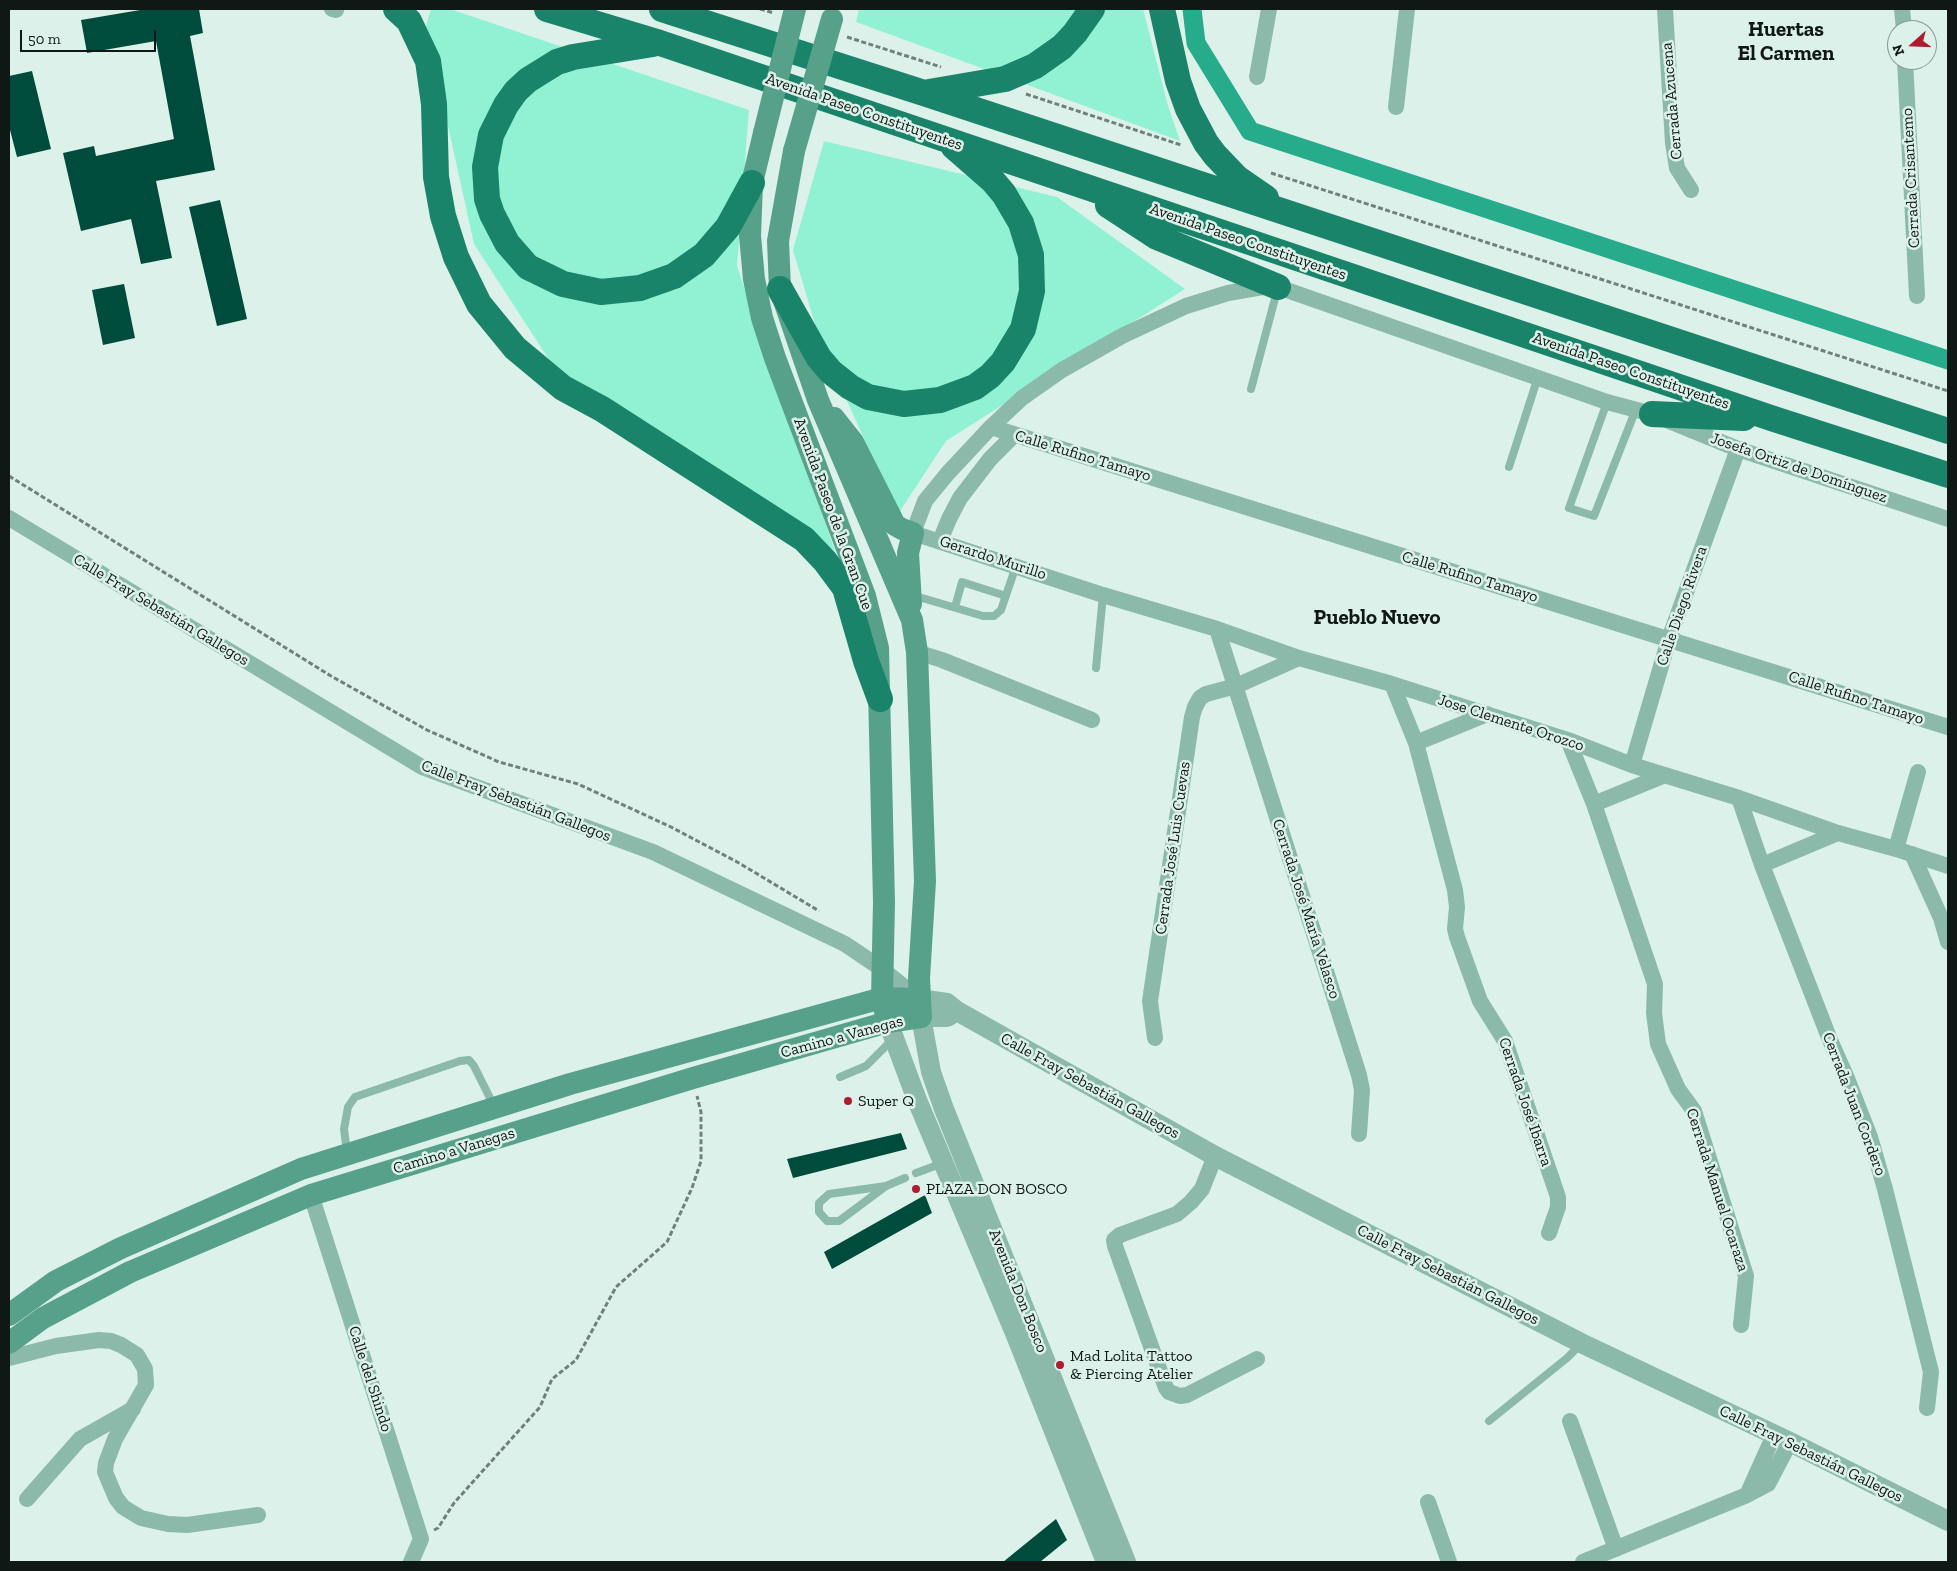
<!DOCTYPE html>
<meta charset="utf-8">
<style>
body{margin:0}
#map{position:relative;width:1957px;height:1571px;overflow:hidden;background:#dcf1ea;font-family:"Zilla Slab",serif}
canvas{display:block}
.frame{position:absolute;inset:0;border:10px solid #101815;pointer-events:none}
.north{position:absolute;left:1887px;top:20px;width:50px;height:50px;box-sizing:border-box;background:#dcf1ea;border:1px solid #8a9a95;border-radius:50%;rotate:250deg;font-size:14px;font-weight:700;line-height:20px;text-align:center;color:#101815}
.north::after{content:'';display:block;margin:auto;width:18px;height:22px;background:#af1c2e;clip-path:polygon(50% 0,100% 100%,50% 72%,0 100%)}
.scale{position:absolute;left:20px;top:30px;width:136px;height:22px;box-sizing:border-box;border:2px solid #101815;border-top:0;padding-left:6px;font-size:15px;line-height:18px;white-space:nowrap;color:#101815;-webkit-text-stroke:4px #dcf1ea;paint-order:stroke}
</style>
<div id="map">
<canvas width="1957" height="1571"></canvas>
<div class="frame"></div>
<div class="north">N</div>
<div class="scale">50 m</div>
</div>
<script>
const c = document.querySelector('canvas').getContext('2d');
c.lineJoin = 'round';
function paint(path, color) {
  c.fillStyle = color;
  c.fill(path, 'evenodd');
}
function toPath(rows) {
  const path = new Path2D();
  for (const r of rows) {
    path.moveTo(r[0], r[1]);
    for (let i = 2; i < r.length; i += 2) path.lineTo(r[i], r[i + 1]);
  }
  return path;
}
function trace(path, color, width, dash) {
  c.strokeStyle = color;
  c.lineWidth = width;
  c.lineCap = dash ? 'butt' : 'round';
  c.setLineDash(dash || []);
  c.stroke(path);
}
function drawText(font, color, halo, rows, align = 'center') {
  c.font = font + ' "Zilla Slab",serif';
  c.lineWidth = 5;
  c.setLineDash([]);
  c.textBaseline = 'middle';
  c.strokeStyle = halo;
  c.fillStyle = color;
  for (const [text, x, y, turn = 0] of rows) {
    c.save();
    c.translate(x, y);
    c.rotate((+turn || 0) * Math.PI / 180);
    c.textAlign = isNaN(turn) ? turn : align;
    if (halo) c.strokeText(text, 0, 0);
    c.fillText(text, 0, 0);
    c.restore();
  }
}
paint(toPath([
 [431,9,450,9,749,110,737,266,835,551,557,372,474,244,426,26],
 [859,9,1143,9,1168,106,1180,141,856,22],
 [824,141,1057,197,1185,289,946,441,898,514,820,341,793,250]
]), '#91f2d3');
trace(toPath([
 [1192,9,1196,43,1250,131,1948,360]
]), '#26ab8b', 19);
paint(toPath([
 [146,9,199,9,203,33,190,36,215,170,156,181,172,258,141,264,131,219,81,231,63,153,94,146,96,156,174,139,156,41,87,53,81,20],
 [32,71,51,149,17,157,9,126,9,76],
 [220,200,247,319,217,326,189,207],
 [124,284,135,338,103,345,92,290],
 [901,1133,907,1149,793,1178,787,1159],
 [925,1195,932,1213,832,1269,824,1252],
 [1056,1519,1067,1540,1040,1562,1003,1562]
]), '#004c3c');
trace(toPath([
 [760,9,774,13],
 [847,37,941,67],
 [1026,94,1181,145],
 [1271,173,1948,391],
 [9,476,331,676,427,730,499,762,578,784,671,827,739,863,819,911],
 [434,1530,438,1528,454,1503,540,1407,552,1379,576,1360,616,1287,667,1242,692,1188,701,1161,701,1112,697,1096]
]), '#72807b', 3, [5, 2.5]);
trace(toPath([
 [1251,389,1277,291],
 [1607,402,1569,508,1594,516,1636,409],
 [1509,467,1538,377],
 [912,595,983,616,994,616,1001,610,1016,566],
 [955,607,962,582,1006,596],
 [1096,668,1103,595],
 [840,1077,866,1066,892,1040],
 [347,1153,344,1129,348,1107,355,1097,460,1061,469,1060,474,1066,494,1106],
 [916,1173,943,1163],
 [886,1186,829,1194,819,1203,819,1212,827,1221,839,1221,886,1186,905,1178],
 [1489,1421,1567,1358,1580,1345]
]), '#8cbaaa', 8);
trace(toPath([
 [332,9,336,10],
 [1665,9,1673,143,1677,168,1691,190],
 [1902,9,1904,30],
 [1905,60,1917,296],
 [1257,77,1269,9],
 [1396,107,1407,9],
 [991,427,1948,727],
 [9,518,422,767,653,852,845,944,882,969,919,999],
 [1948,519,1738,449,1652,414,1607,402,1278,287,1263,287,1228,293,1186,306,1122,336,1062,370,1022,398,991,427,948,473,925,501,913,533,1103,595,1217,629,1299,658,1392,684,1568,740,1632,765,1739,798,1838,833,1896,849,1948,866],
 [940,541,949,519,960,498,990,459,1014,435],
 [1217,629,1359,1075,1362,1090,1359,1134],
 [917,652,942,660,1092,720],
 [1392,684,1416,743,1455,890,1457,907,1455,929,1457,937,1480,1001,1505,1041,1558,1197,1558,1207,1549,1233],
 [1568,740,1594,804,1655,984,1654,1013,1658,1044,1678,1089,1694,1111,1746,1276,1741,1325],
 [1416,743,1487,714],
 [1632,765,1669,639,1738,449],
 [1739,798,1762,865,1830,1040,1846,1076,1870,1137,1885,1189,1931,1372,1927,1408],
 [1594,804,1665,775],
 [1896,849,1918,772],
 [1912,854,1941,918,1948,942],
 [1762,865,1838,833],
 [1155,1038,1150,1001,1192,717,1195,707,1200,698,1206,694,1236,686,1299,658],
 [1215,1156,1202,1189,1191,1202,1177,1214,1120,1235,1114,1240,1115,1246,1166,1388,1169,1392,1180,1396,1187,1395,1257,1359],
 [311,1195,421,1539,411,1562],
 [9,1358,56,1346,99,1340,111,1341,121,1345,137,1355,145,1369,146,1385,115,1439,106,1463,105,1472,116,1498,123,1507,141,1518,168,1524,187,1525,258,1515],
 [1570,1421,1616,1549],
 [1747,1495,1774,1435],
 [27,1499,80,1439,133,1409],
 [1428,1502,1449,1562],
 [1583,1562,1747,1495,1768,1484,1790,1442]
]), '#8cbaaa', 16);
trace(toPath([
 [919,999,947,1003,957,1011,1215,1156,1581,1343,1790,1442,1948,1521],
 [957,1011,947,1017,921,1017,931,1072,944,1109,1126,1562],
 [888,1022,917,1100,1015,1333,1106,1562]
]), '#8cbaaa', 20);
trace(toPath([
 [764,133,752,183,750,236,754,279,762,318,775,358,865,596,878,648,884,902,882,998,885,1011],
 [834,418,853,442,895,525,902,529,913,533,908,553,911,604],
 [9,1315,56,1281,121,1248,301,1169,570,1084,882,998,919,999],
 [9,1343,43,1318,130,1272,311,1195,693,1078,888,1022,921,1017,919,978,925,881,917,652,912,620,818,400,780,289,778,241,794,151]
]), '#57a08a', 22);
trace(toPath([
 [396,9,409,21,428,61,434,104,436,177,443,216,456,257,479,304,515,348,563,388,602,409,804,539,825,561,845,588,866,661,880,699],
 [547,9,660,43,1774,419,1948,475],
 [662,9,924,93,1948,431],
 [1162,9,1178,81,1188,109,1206,143,1215,155,1237,178,1266,198],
 [653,44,573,57,557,62,528,80,516,91,506,105,491,135,485,167,487,199,492,214,507,243,528,267,563,284,601,292,640,288,674,276,704,255,728,227,752,183],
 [929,92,1005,79,1035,66,1062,47,1075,33,1092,9],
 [1108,205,1157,237,1278,287],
 [780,289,819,358,831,372,850,387,868,397,904,404,940,400,975,387,990,376,1003,362,1023,329,1032,291,1031,255,1021,223,1004,194,993,181,954,147],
 [1652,414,1744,418]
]), '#1a846a', 26);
trace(toPath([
 [764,133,795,9],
 [794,151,832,19]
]), '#57a08a', 22);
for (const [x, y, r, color] of [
 [848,1101,5,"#af1c2e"],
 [916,1189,5,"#af1c2e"],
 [1060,1365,5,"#af1c2e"]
]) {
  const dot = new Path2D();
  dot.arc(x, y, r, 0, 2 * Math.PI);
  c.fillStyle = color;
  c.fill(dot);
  trace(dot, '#dcf1ea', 2);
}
drawText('16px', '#101815', '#dcf1ea', [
 ["Cerrada Azucena",1672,101,-95],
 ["Avenida Paseo Constituyentes",864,112,19],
 ["Cerrada Crisantemo",1911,178,-93],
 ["Avenida Paseo Constituyentes",1248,242,19],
 ["Avenida Paseo Constituyentes",1631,371,19],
 ["Calle Rufino Tamayo",1083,456,17],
 ["Josefa Ortiz de Domínguez",1799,468,19],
 ["Avenida Paseo de la Gran Cue",833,514,70],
 ["Gerardo Murillo",993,558,18],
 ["Calle Rufino Tamayo",1470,577,17],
 ["Calle Diego Rivera",1682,606,-71],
 ["Calle Fray Sebastián Gallegos",161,610,31],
 ["Calle Rufino Tamayo",1856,698,18],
 ["Jose Clemente Orozco",1511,723,18],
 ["Calle Fray Sebastián Gallegos",516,801,21],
 ["Cerrada José Luis Cuevas",1173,848,-82],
 ["Cerrada José María Velasco",1306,909,72],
 ["Camino a Vanegas",842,1037,-15],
 ["Calle Fray Sebastián Gallegos",1090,1086,29],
 ["Cerrada José Ibarra",1525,1102,71],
 ["Cerrada Juan Cordero",1854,1104,69],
 ["Camino a Vanegas",454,1151,-17],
 ["Cerrada Manuel Ocaraza",1717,1190,72],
 ["Calle Fray Sebastián Gallegos",1448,1275,27],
 ["Avenida Don Bosco",1018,1291,68],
 ["Calle del Shindo",370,1379,72],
 ["Calle Fray Sebastián Gallegos",1811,1454,26]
]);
drawText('16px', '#101815', '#dcf1ea', [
 ["Super Q",858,1101],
 ["PLAZA DON BOSCO",926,1189],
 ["Mad Lolita Tattoo",1070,1356],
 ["& Piercing Atelier",1070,1374]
], 'left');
drawText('bold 21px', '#101815', '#dcf1ea', [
 ["Huertas",1786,30],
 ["El Carmen",1786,54],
 ["Pueblo Nuevo",1377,618]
]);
</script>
